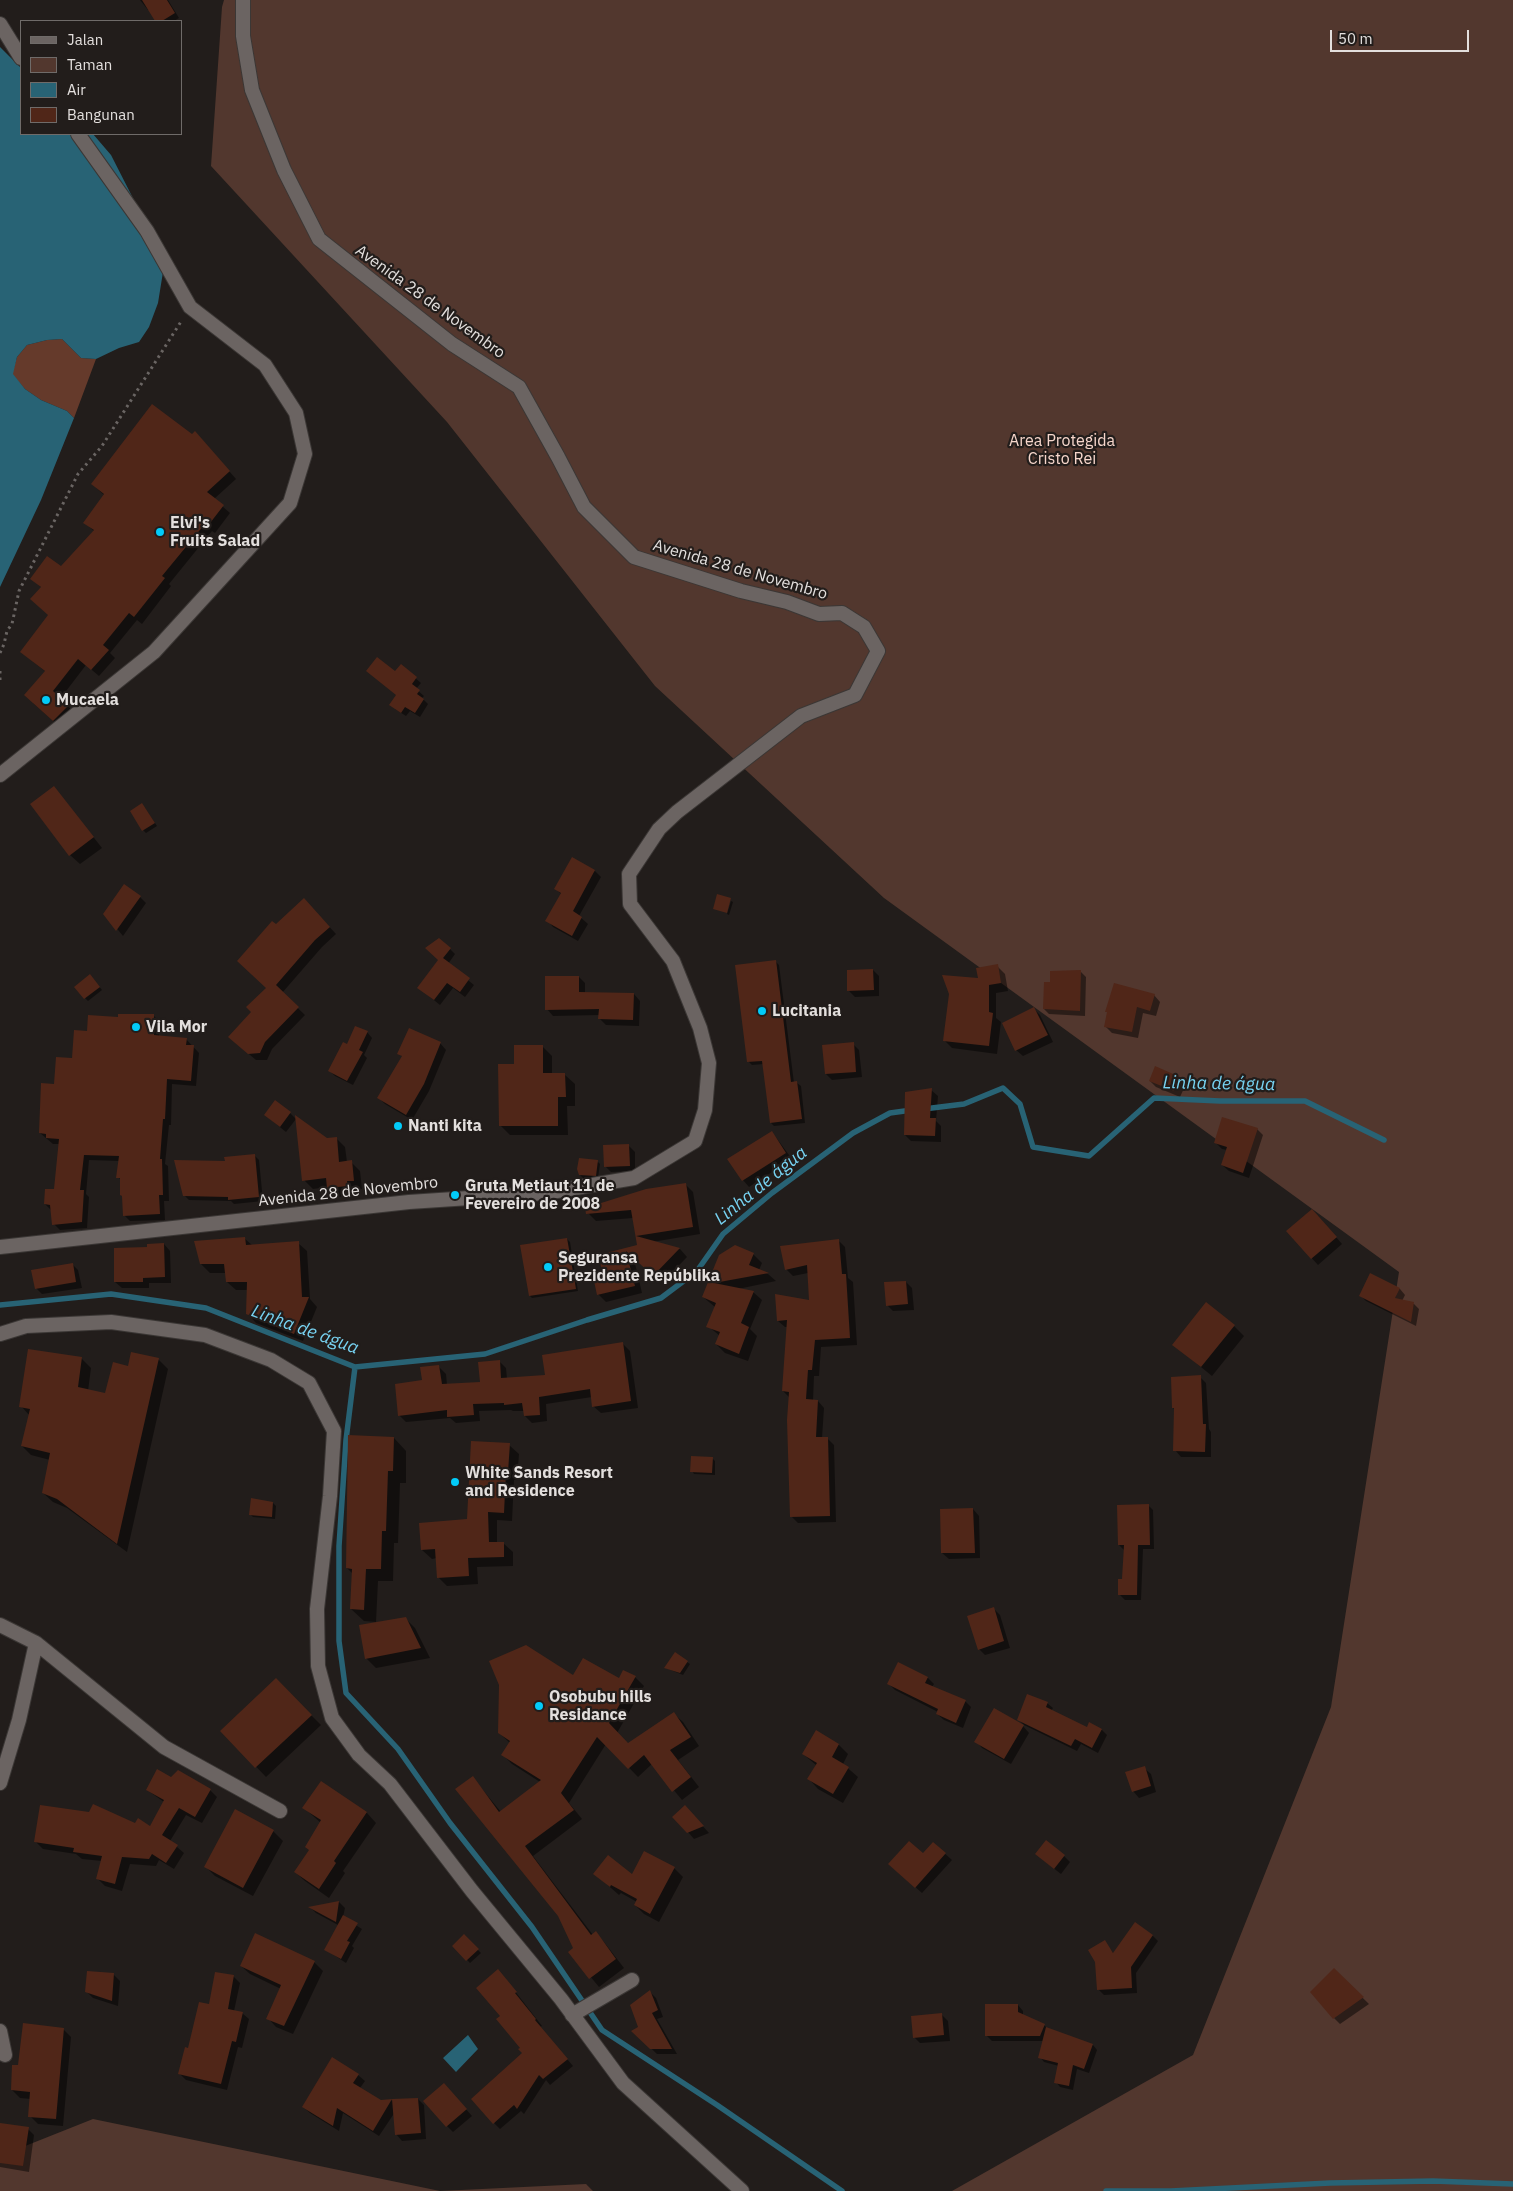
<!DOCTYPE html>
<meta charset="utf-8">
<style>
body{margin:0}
#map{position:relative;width:1513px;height:2191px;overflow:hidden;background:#221d1b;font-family:"IBM Plex Sans",sans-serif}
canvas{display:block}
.legend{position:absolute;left:20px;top:20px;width:162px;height:115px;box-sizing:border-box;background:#221d1b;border:1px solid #6f6b69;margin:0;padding:6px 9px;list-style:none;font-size:15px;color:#e3dfdd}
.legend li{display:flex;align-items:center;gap:10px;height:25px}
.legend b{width:25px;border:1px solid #6f6b69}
.scale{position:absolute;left:1330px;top:30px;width:139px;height:22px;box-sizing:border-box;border:2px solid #e3dfdd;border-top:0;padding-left:6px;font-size:15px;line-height:18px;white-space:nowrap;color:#e3dfdd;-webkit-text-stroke:4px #221d1b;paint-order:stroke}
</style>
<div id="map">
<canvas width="1513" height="2191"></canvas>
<ul class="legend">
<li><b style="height:6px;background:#6b6462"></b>Jalan</li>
<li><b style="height:14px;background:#52372e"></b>Taman</li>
<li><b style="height:14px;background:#286375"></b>Air</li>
<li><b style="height:14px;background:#502618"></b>Bangunan</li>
</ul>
<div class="scale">50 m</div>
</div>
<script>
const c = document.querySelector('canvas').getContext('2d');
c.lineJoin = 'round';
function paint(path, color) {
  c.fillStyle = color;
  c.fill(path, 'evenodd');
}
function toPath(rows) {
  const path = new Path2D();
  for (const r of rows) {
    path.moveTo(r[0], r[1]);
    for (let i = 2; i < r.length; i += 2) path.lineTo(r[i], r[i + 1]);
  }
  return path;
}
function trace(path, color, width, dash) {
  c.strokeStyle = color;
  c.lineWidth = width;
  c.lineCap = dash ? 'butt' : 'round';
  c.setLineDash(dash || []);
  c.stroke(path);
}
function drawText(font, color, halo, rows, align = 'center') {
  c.font = font + ' "IBM Plex Sans",sans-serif';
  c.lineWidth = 4.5;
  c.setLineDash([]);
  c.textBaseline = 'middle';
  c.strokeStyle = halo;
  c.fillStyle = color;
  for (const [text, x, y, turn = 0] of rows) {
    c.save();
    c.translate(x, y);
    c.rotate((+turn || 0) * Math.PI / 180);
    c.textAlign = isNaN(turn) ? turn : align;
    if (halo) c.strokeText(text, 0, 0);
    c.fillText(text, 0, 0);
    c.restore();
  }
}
paint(toPath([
 [224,0,1513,0,1513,2191,952,2191,1193,2055,1331,1707,1399,1272,884,898,655,686,447,422,211,166,222,7],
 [93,2119,440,2191,586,2184,593,2191,0,2191,0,2156]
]), '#52372e');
paint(toPath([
 [62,339,81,358,96,359,74,418,67,411,41,400,25,389,12,374,17,357,27,345,47,340]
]), '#653a2b');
paint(toPath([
 [0,47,21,68,21,134,93,134,111,155,138,208,163,272,158,303,149,327,139,342,119,348,96,359,81,358,62,339,47,340,27,345,17,357,13,374,25,389,41,400,67,411,74,418,41,500,0,587],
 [468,2035,478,2049,456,2072,443,2058]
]), '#286375');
paint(toPath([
 [140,0,168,0,179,18,174,21,157,21,149,9,148,10],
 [192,436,202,440,236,479,214,499,230,513,215,533,212,531,169,584,171,586,142,624,137,620,110,653,115,658,99,676,86,665,60,699,75,713,61,728,33,703,46,672,21,652,49,616,42,588,32,579,61,567,94,531,85,523,104,495,92,484],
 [401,666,421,683,416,689,424,696,422,698,428,704,420,717,410,711,406,716,395,709,397,696,395,673],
 [54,787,102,848,80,864,70,855],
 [145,808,157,826,146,833,143,830],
 [595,871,601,877,579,916,588,924,578,941,553,927,547,920,561,894,556,889],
 [140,897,146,903,123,936,105,914],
 [731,901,733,902,729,915,727,914],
 [311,907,336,934,322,947,282,993,305,1015,272,1049,267,1060,256,1060,237,1044,267,988,276,926],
 [450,949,455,954,448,964,474,985,465,997,453,988,440,1005,419,988],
 [776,962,779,965,794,1083,797,1083,801,1086,805,1123,774,1126,771,1123,764,1064,752,1065,749,1062],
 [997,966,1005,974,1008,991,996,993,996,1018,1001,1022,997,1054,952,1048,944,1040],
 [873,970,879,976,879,996,855,997,849,991],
 [1051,972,1081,972,1086,977,1085,1016,1049,1014,1044,1009,1051,984],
 [579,977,585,983,585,993,634,994,640,1001,639,1026,606,1025,600,1019,600,1015,553,1016,547,1009],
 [93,979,102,990,88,1001,85,998],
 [1154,995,1160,1002,1156,1016,1143,1013,1138,1038,1112,1033,1105,1026],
 [1034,1009,1040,1015,1053,1042,1023,1056,1016,1050],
 [154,1016,160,1022,159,1037,186,1039,199,1053,196,1086,172,1084,171,1125,169,1125,165,1164,168,1166,169,1201,164,1201,165,1220,130,1221,124,1215,124,1198,121,1195,122,1181,118,1177,119,1161,89,1160,86,1194,89,1197,87,1228,60,1230,54,1224,51,1210,45,1204,55,1190,60,1144,53,1144,40,1133,55,1085,88,1032,119,1018],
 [367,1032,372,1038,364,1055,367,1058,353,1085,335,1076,330,1071,347,1046],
 [440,1043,446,1050,429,1091,412,1120,385,1104,379,1098,403,1057,399,1053],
 [853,1044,859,1050,862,1077,832,1080,826,1074],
 [542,1046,552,1056,552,1075,565,1075,575,1084,575,1106,567,1106,568,1135,510,1135,500,1125,516,1065],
 [1179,1078,1186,1084,1180,1097,1156,1087,1150,1081],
 [931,1090,938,1096,936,1121,941,1126,941,1142,911,1141,905,1135],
 [290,1113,296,1119,286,1132,265,1115],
 [1257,1129,1263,1135,1249,1178,1229,1171,1222,1165,1227,1150,1222,1149,1215,1142],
 [772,1132,792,1159,749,1187,743,1180],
 [336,1138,345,1147,347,1162,351,1162,360,1171,362,1189,355,1189,356,1195,337,1197,328,1187,313,1189,304,1180],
 [628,1145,635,1152,635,1171,611,1172,605,1166],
 [255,1156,259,1160,263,1201,234,1204,231,1201,189,1200,184,1195,226,1162],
 [598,1162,600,1164,598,1178,583,1178,580,1175],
 [685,1184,693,1192,700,1234,652,1242,680,1249,687,1257,662,1283,633,1255,642,1293,606,1302,598,1294,606,1279,600,1256,638,1246,633,1218,596,1221,588,1213],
 [1318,1216,1342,1244,1318,1265,1287,1231],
 [244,1238,252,1245,298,1243,307,1251,310,1299,317,1307,303,1341,256,1323,248,1314,248,1290,236,1290,227,1282,226,1273,210,1273,201,1264],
 [567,1239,570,1242,578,1291,532,1298,530,1296],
 [838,1240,845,1247,848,1278,853,1282,857,1345,821,1347,819,1376,814,1376,813,1401,818,1401,824,1408,822,1438,827,1438,834,1445,836,1522,798,1523,791,1516,790,1398,783,1391,788,1327,785,1327,778,1321,810,1302,808,1273,793,1276,786,1269],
 [164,1244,170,1251,171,1283,149,1283,149,1288,122,1288,115,1282,148,1248],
 [753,1254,762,1263,759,1270,768,1274,776,1281,738,1289,753,1292,762,1300,750,1329,757,1336,748,1361,725,1353,716,1344,720,1336,708,1326,715,1307,703,1297,720,1256],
 [72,1264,78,1270,82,1288,42,1294,36,1288],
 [1370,1275,1400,1289,1405,1295,1402,1301,1414,1304,1419,1309,1416,1326,1366,1301,1360,1295],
 [906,1282,912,1288,914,1310,893,1311,887,1305],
 [1234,1326,1244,1336,1212,1376,1174,1345],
 [622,1343,630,1351,638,1408,601,1413,593,1406,592,1397,546,1404,547,1421,532,1423,525,1416,524,1411,513,1411,511,1410,479,1411,480,1421,456,1423,450,1418,406,1422,399,1415,423,1381,439,1367,446,1374,447,1385,481,1383,499,1361,506,1368,507,1379,547,1376],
 [81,1358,91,1368,88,1391,106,1395,128,1368,159,1360,168,1369,127,1552,67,1508,53,1502,43,1493,50,1460,31,1455,22,1446,30,1416,21,1406],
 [1200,1377,1206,1383,1209,1429,1211,1432,1211,1457,1181,1457,1175,1450,1176,1410,1173,1408],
 [394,1438,406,1451,406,1483,400,1483,398,1543,394,1543,393,1581,378,1581,376,1622,364,1621,351,1609,353,1574,347,1568],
 [509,1445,519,1454,517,1480,514,1480,512,1521,497,1520,497,1543,503,1543,513,1552,513,1566,477,1567,478,1584,447,1586,438,1577,437,1558,432,1559,422,1550,468,1520],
 [712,1458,715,1461,715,1475,694,1474,692,1471],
 [273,1503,276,1506,275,1519,253,1517,250,1514],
 [1148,1505,1153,1510,1154,1549,1143,1549,1141,1600,1125,1600,1120,1595,1123,1581,1124,1550,1119,1545],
 [973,1509,979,1516,980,1558,949,1559,942,1553],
 [994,1609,1000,1615,1010,1648,985,1655,979,1649],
 [405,1618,415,1628,430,1658,376,1668,366,1658],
 [675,1654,690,1664,683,1675,666,1668],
 [573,1677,619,1680,635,1677,644,1686,617,1733,628,1744,674,1714,683,1722,699,1746,678,1760,699,1787,682,1800,652,1764,638,1777,606,1744,569,1803,582,1819,533,1856,593,1935,596,1933,604,1942,624,1968,599,1987,570,1952,575,1949,560,1915,473,1778,501,1812,540,1782,512,1764,503,1755,510,1743,499,1733],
 [928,1678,934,1684,932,1687,965,1701,971,1707,963,1728,944,1720,937,1714,938,1712,895,1690,889,1684],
 [276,1680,321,1725,266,1777,222,1731],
 [1047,1703,1053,1708,1051,1711,1087,1728,1102,1730,1107,1735,1098,1753,1081,1744,1077,1751,1024,1725,1019,1720],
 [1023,1726,1029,1733,1011,1764,982,1748,976,1741],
 [816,1732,839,1745,848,1754,843,1764,858,1777,843,1803,818,1789,809,1779,816,1765,803,1754],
 [1144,1768,1151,1774,1156,1792,1139,1798,1133,1791],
 [171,1778,210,1790,217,1797,202,1823,186,1815,170,1841,184,1853,174,1869,159,1860,156,1866,130,1864,122,1891,105,1886,98,1879,102,1861,82,1859,76,1854,43,1849,36,1842,135,1825,150,1827,164,1802,147,1790],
 [321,1782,367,1813,376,1823,343,1871,345,1873,329,1898,305,1881,295,1872,310,1850,321,1823,304,1808],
 [691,1813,709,1833,694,1839,688,1832],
 [273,1831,283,1841,253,1896,215,1876,206,1867],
 [933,1843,952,1860,922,1893,896,1870,923,1855],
 [1064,1856,1070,1862,1061,1874,1043,1860],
 [674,1868,683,1877,659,1922,644,1914,635,1905,637,1902,621,1893,619,1895,595,1874,633,1876],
 [339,1902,345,1908,343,1917,362,1929,352,1946,354,1948,346,1963,325,1949,338,1925,316,1913,311,1908],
 [1152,1935,1158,1941,1136,1973,1137,1993,1104,1995,1098,1989,1105,1942,1114,1954],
 [464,1936,481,1953,470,1963,454,1946],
 [314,1962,323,1971,293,2034,276,2027,268,2018,281,1989,250,1974,241,1966],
 [1334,1970,1369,2004,1340,2024,1334,2018],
 [114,1975,120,1981,118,2006,93,1998,86,1991],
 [233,1976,240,1983,234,2011,242,2013,249,2019,242,2048,238,2047,227,2090,186,2080,180,2074,188,2049,210,2006],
 [504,1977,542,2026,540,2027,573,2066,550,2085,546,2080,524,2114,521,2111,500,2129,494,2123,524,2053,502,2016],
 [650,1992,656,1998,663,2017,657,2019,677,2054,657,2054,633,2031,639,2028],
 [1018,2005,1023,2011,1023,2016,1044,2025,1049,2030,1093,2045,1097,2050,1089,2073,1077,2069,1073,2090,1060,2087,1056,2082,1059,2066,1044,2062,1040,2057,1044,2041,992,2041,986,2035],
 [942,2015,948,2021,950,2041,920,2043,914,2037],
 [63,2029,71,2037,63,2126,38,2124,30,2116,31,2099,20,2098,12,2090,19,2067],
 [332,2058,358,2075,365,2081,360,2088,380,2101,418,2099,424,2105,426,2139,402,2141,396,2134,395,2112,379,2136,343,2113,339,2131,310,2113,303,2107],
 [450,2091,472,2116,453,2132,447,2126],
 [0,2125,28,2129,34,2135,29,2172,0,2167]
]), '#0007');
trace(toPath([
 [924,1109,964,1104,1003,1088,1020,1104,1033,1147,1089,1156,1154,1098,1220,1101,1305,1101,1384,1140],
 [0,1305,111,1294,206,1308,355,1367,485,1354,587,1320,661,1298,697,1271,723,1234,772,1193,853,1133,890,1113,912,1110],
 [355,1367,346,1440,339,1546,339,1641,346,1693,398,1749,450,1823,532,1927,602,2030,717,2105,842,2191],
 [1106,2191,1171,2191,1330,2183,1433,2181,1513,2184]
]), '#286375', 5.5);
paint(toPath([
 [142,0,167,0,175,13,162,21,155,21],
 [152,404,192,434,195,431,230,471,207,492,224,505,207,527,204,525,162,576,165,578,134,617,129,613,103,645,109,650,91,670,78,659,53,691,69,705,53,721,24,695,45,671,20,652,48,615,30,599,41,587,30,579,47,556,61,566,94,530,83,523,104,494,91,484],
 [377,657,395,671,401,664,417,677,412,684,420,690,417,694,424,699,415,713,405,707,401,713,389,705,396,695,366,671],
 [54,786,94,837,69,856,30,804],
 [142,803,155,823,142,831,130,811],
 [572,857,595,870,573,911,582,917,572,936,545,921,561,893,554,889],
 [124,884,141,896,116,931,103,914],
 [717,894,731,898,727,913,713,909],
 [304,898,330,927,315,940,276,985,299,1007,265,1042,260,1053,248,1054,228,1037,251,1012,246,1007,266,988,237,961,272,921,276,924],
 [439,938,451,948,443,958,470,978,460,992,447,983,434,1000,417,988,438,960,425,948],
 [776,960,791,1082,797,1081,802,1119,770,1123,762,1061,747,1062,735,965],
 [998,964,1001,983,989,985,989,1012,993,1013,989,1046,943,1041,949,994,942,975,978,978,976,968],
 [873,969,874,990,847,991,847,970],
 [1081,970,1080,1011,1043,1009,1044,982,1050,982,1050,971],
 [90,974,100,987,84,999,74,987],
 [545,976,579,976,579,992,634,993,633,1020,598,1019,599,1009,545,1010],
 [1114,983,1155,994,1150,1011,1137,1007,1132,1032,1104,1027,1107,1012,1105,1012],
 [1034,1007,1048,1035,1015,1051,1002,1023],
 [118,1014,154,1014,154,1035,187,1038,186,1045,194,1045,191,1081,167,1079,165,1119,163,1119,160,1159,162,1159,163,1195,159,1195,160,1214,123,1216,122,1196,120,1195,120,1178,116,1178,119,1156,84,1155,80,1190,84,1190,82,1222,52,1225,50,1205,44,1204,45,1189,54,1189,59,1139,46,1138,46,1134,39,1133,41,1083,54,1084,56,1057,72,1058,74,1030,87,1031,88,1015,118,1017],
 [355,1026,368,1031,359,1050,363,1052,347,1081,328,1071,343,1042,347,1044],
 [409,1028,441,1042,424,1084,406,1115,377,1098,402,1056,397,1054],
 [854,1042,856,1072,825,1074,822,1045],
 [514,1045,543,1045,543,1073,565,1073,566,1097,558,1097,558,1126,499,1126,498,1064,514,1064],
 [1155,1066,1180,1077,1174,1091,1149,1081],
 [932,1088,930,1118,936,1118,935,1136,904,1135,905,1092],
 [275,1100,291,1112,280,1127,264,1115],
 [295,1115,327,1138,337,1137,339,1162,352,1160,354,1181,347,1181,348,1186,327,1188,326,1178,302,1181],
 [1222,1117,1258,1128,1243,1173,1221,1165,1227,1147,1214,1143],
 [772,1131,786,1153,742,1181,727,1159],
 [629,1144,630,1166,604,1167,603,1145],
 [255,1154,259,1197,228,1200,228,1197,183,1196,174,1160,225,1161,224,1157],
 [579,1158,598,1160,596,1176,579,1175,577,1169],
 [686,1183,693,1227,636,1236,680,1248,653,1276,626,1251,635,1286,597,1295,594,1281,604,1278,598,1255,637,1245,631,1210,586,1214,585,1208,646,1189],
 [1312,1209,1337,1237,1311,1259,1286,1231],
 [245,1237,246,1245,299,1241,302,1297,309,1297,294,1334,246,1314,247,1282,226,1282,224,1264,200,1264,194,1241],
 [567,1238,576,1289,529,1296,520,1245],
 [839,1239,842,1274,846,1274,850,1338,815,1340,812,1370,808,1370,806,1399,818,1400,816,1437,828,1437,830,1516,790,1517,787,1420,789,1392,782,1391,787,1320,777,1321,775,1294,809,1300,807,1265,785,1270,780,1246],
 [164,1243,165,1277,143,1278,143,1282,114,1282,114,1248,147,1247,147,1244],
 [735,1245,754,1253,749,1265,769,1273,714,1283,754,1291,741,1323,749,1327,739,1354,715,1344,720,1332,706,1327,716,1303,702,1297,719,1255],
 [73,1263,76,1282,35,1289,31,1270],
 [1370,1273,1400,1288,1395,1298,1414,1302,1411,1322,1359,1296],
 [906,1281,908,1304,886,1306,884,1282],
 [1206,1302,1235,1325,1201,1367,1172,1345],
 [623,1342,631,1401,592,1407,590,1389,539,1397,540,1415,524,1416,522,1403,504,1405,504,1403,473,1404,474,1415,447,1417,447,1410,398,1416,395,1384,422,1380,420,1367,439,1365,442,1384,480,1382,478,1362,500,1360,501,1378,545,1375,542,1355],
 [28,1349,82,1357,78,1387,105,1393,113,1362,128,1366,131,1352,159,1358,117,1544,57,1499,42,1493,50,1453,21,1446,30,1409,19,1407],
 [1201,1375,1203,1424,1206,1424,1205,1452,1173,1451,1174,1408,1172,1408,1171,1377],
 [348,1435,394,1437,393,1471,388,1471,386,1531,382,1531,381,1569,366,1569,364,1610,350,1609,352,1569,346,1568],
 [471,1441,510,1443,508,1472,506,1471,504,1513,488,1512,489,1542,504,1542,504,1557,468,1558,469,1576,437,1578,435,1549,421,1550,419,1523,467,1519],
 [691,1456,713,1457,712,1473,690,1472],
 [251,1498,273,1502,272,1517,249,1515],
 [1149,1504,1150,1545,1138,1545,1137,1595,1118,1595,1118,1579,1122,1579,1124,1545,1118,1545,1117,1505],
 [973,1508,975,1553,941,1553,940,1509],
 [994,1607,1004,1641,978,1650,967,1616],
 [406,1617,421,1648,365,1659,359,1625],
 [526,1645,573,1675,583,1658,619,1678,623,1670,636,1676,609,1723,628,1743,674,1712,691,1737,670,1750,691,1777,672,1792,644,1755,628,1769,597,1737,561,1793,574,1810,525,1846,591,1935,596,1931,616,1959,589,1979,568,1952,573,1948,558,1916,455,1789,473,1776,499,1812,541,1780,501,1755,510,1741,498,1733,499,1685,489,1661],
 [675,1652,688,1661,680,1673,664,1668],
 [898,1662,928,1677,925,1683,966,1700,956,1723,936,1714,938,1709,887,1684],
 [276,1678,312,1715,255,1768,220,1731],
 [1027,1694,1048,1702,1046,1707,1087,1727,1089,1722,1102,1729,1092,1748,1075,1739,1071,1746,1017,1720],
 [994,1708,1024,1725,1004,1759,974,1742],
 [816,1730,839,1744,832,1757,849,1767,833,1794,807,1779,817,1763,802,1754],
 [1145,1766,1151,1786,1132,1792,1125,1772],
 [157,1769,171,1777,178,1770,211,1789,195,1817,179,1808,162,1835,178,1845,166,1863,152,1854,149,1859,122,1857,115,1884,96,1879,102,1856,73,1852,74,1848,34,1842,40,1805,89,1812,93,1804,135,1823,138,1818,150,1826,164,1800,146,1790],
 [321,1781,367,1812,334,1861,336,1863,319,1889,294,1872,309,1850,305,1847,321,1820,302,1808],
 [685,1805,704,1826,687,1833,672,1817],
 [235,1809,274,1830,243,1888,204,1867],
 [1046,1840,1065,1855,1054,1869,1035,1854],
 [909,1841,923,1853,933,1842,946,1853,915,1888,888,1864],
 [644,1851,675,1867,650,1914,634,1905,637,1899,611,1885,610,1887,593,1874,608,1855,632,1874],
 [339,1901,336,1922,308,1907],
 [343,1915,358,1923,347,1941,350,1942,341,1959,324,1950],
 [1135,1922,1153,1935,1131,1967,1132,1988,1097,1990,1095,1962,1088,1950,1105,1940,1113,1953],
 [255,1933,315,1961,284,2026,266,2019,281,1985,240,1966],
 [464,1934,479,1949,466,1961,452,1946],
 [1334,1968,1364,1997,1333,2019,1310,1992],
 [498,1969,517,1992,515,1993,536,2019,535,2020,568,2059,543,2079,539,2075,517,2109,514,2105,493,2124,471,2099,522,2053,518,2049,520,2048,496,2019,500,2016,476,1988],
 [87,1971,114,1973,112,2001,85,1992],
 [215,1972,234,1975,228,2009,243,2012,236,2042,232,2041,221,2084,178,2074,185,2047,188,2048,199,2002,209,2004],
 [650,1990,658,2010,652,2013,672,2049,650,2049,631,2031,638,2027,630,2005],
 [985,2004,1018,2004,1018,2012,1045,2024,1040,2036,985,2036],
 [942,2013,944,2035,913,2038,911,2016],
 [23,2023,64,2028,56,2119,28,2117,30,2092,11,2090,12,2065,18,2065],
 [1046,2027,1093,2044,1084,2069,1073,2065,1069,2086,1054,2083,1058,2063,1038,2058],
 [332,2057,359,2074,353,2083,381,2100,392,2099,373,2131,337,2108,333,2126,302,2107],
 [444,2083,467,2109,446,2127,423,2101],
 [418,2098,421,2133,395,2135,392,2099],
 [0,2123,29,2127,23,2166,0,2163]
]), '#502618');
const minor = toPath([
 [0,1334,26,1326,111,1322,205,1335,271,1360,309,1383,334,1431,330,1496,317,1609,318,1666,332,1718,359,1755,390,1784,472,1891,561,1999,623,2083,742,2191],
 [0,1625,36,1643,164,1747,280,1811],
 [0,1783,19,1720,36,1643],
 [572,2015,632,1980],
 [0,2031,5,2055]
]);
const tertiary = toPath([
 [0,24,21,58],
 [0,775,154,652,290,503,305,454,296,413,265,365,190,307,147,231,78,134]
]);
const secondary = toPath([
 [0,1247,409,1202,545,1193,634,1178,695,1141,705,1110,709,1063,700,1028,673,961,630,904,629,874,659,829,677,812,801,716,855,695,878,651,864,627,842,613,819,614,787,602,741,591,634,557,584,507,558,457,519,387,452,344,319,239,284,170,252,90,243,36,243,0]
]);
trace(minor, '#3b3735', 16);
trace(tertiary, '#3b3735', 16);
trace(secondary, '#3b3735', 16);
trace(toPath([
 [0,653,4,644,7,631,12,624,19,591,78,474,102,446,182,320],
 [0,671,0,681]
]), '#6a6563', 3, [2.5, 4]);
trace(minor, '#6b6462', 14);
trace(tertiary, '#6b6462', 14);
trace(secondary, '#6b6462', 14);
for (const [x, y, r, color] of [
 [160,532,5,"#02cbf9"],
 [46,700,5,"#02cbf9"],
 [762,1011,5,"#02cbf9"],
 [136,1027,5,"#02cbf9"],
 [398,1126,5,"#02cbf9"],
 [455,1195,5,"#02cbf9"],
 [548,1267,5,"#02cbf9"],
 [455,1482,5,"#02cbf9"],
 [539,1706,5,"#02cbf9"]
]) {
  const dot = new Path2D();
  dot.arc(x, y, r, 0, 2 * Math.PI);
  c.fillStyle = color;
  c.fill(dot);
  trace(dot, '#221d1b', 2);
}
drawText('16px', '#e3dfdd', '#221d1b', [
 ["Avenida 28 de Novembro",430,302,36],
 ["Avenida 28 de Novembro",740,570,16],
 ["Avenida 28 de Novembro",348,1192,-6]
]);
drawText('16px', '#f6d6cb', '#221d1b', [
 ["Area Protegida",1062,441],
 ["Cristo Rei",1062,459]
]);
drawText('bold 16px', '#e3dfdd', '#221d1b', [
 ["Elvi's",170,523],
 ["Fruits Salad",170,541],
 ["Mucaela",56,700],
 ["Lucitania",772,1011],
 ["Vila Mor",146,1027],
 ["Nanti kita",408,1126],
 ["Gruta Metiaut 11 de",465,1186],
 ["Fevereiro de 2008",465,1204],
 ["Seguransa",558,1258],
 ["Prezidente Repúblika",558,1276],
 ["White Sands Resort",465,1473],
 ["and Residence",465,1491],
 ["Osobubu hills",549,1697],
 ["Residance",549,1715]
], 'left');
drawText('italic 18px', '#77d2f1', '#221d1b', [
 ["Linha de água",1219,1084,1],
 ["Linha de água",761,1186,-39],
 ["Linha de água",305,1330,20]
]);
</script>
